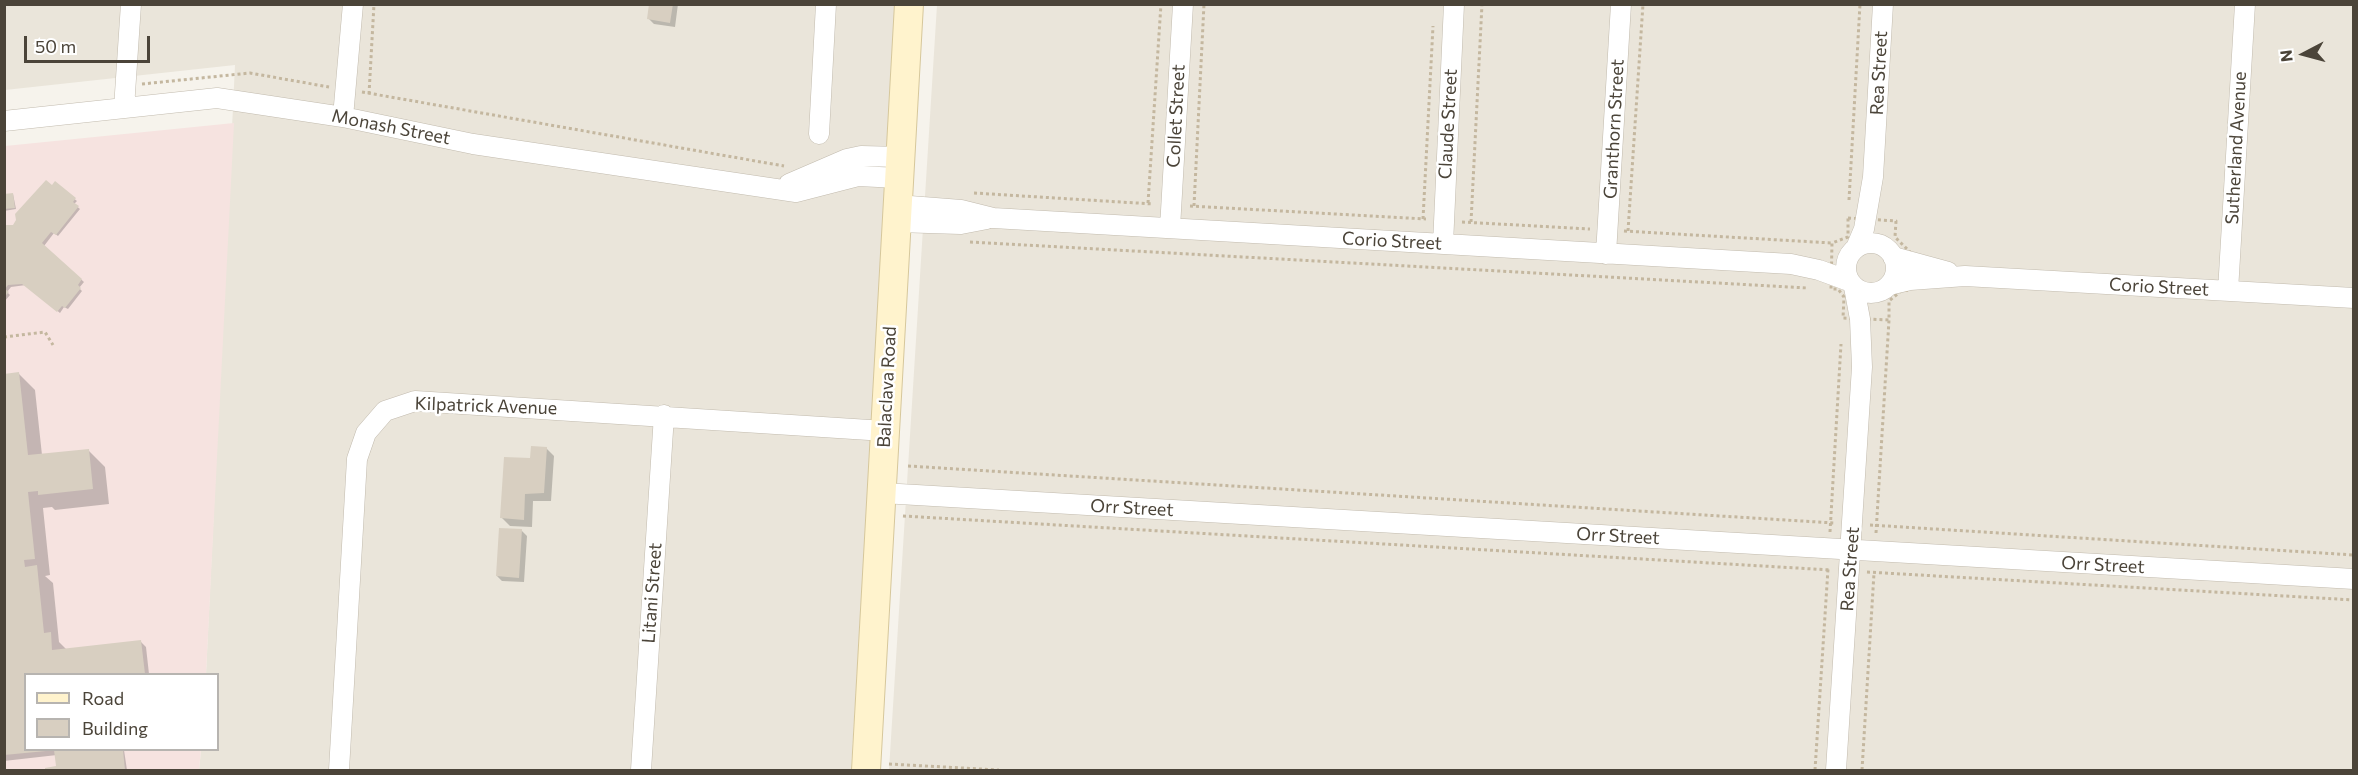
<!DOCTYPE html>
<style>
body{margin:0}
#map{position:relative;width:2358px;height:775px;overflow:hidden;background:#f6f3ec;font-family:Commissioner,sans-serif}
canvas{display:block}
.frame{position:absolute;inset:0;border:6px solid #4b4439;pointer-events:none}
.legend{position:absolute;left:24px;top:673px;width:195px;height:78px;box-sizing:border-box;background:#fff;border:2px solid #b7b4b0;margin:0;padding:8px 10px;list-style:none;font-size:18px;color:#4b4439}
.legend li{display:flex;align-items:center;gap:12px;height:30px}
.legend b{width:30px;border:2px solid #b7b4b0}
.north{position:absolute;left:2274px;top:24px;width:60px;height:60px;-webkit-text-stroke:4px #fff;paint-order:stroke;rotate:264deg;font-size:16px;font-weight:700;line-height:24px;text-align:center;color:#4b4439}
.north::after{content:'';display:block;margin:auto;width:21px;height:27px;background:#4b4439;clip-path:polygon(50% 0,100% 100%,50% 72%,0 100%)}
.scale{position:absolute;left:24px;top:36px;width:126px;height:27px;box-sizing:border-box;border:3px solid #4b4439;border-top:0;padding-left:8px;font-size:18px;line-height:21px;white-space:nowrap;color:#4b4439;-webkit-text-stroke:4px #fff;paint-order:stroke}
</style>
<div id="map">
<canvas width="2358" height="775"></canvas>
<div class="frame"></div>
<ul class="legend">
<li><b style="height:8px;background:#fff3cd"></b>Road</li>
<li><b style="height:16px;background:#d8cfc1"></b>Building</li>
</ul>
<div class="north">N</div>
<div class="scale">50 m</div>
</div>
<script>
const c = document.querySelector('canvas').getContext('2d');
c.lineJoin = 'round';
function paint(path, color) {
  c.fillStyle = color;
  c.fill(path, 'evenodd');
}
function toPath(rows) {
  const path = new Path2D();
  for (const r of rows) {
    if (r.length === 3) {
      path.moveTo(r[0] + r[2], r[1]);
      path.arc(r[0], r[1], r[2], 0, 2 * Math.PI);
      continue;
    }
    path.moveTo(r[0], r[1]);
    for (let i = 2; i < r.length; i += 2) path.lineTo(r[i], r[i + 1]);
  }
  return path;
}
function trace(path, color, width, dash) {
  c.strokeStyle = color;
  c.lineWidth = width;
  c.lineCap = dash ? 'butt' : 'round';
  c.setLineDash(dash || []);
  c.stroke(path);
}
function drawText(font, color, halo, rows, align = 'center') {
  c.font = font + ' Commissioner,sans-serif';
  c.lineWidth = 5;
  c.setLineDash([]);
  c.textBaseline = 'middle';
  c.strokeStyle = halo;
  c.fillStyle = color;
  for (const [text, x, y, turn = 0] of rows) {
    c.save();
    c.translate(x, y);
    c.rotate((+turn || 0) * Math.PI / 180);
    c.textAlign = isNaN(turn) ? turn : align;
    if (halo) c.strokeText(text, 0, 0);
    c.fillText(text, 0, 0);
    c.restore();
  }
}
paint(toPath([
 [4,5,897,5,851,770,199,770,201,750,218,750,218,674,206,674,235,65,5,90],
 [937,5,2353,5,2353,770,889,770]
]), '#eae5da');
paint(toPath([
 [234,123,206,674,26,674,26,750,201,750,199,770,5,770,5,146]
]), '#f6e3e0');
paint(toPath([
 [651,4,678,4,675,27,654,24,649,19],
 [55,184,77,201,74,204,80,209,58,236,54,233,44,246,84,282,79,288,82,291,68,309,64,307,60,313,26,285,11,287,7,292,10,295,4,302,4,225,13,226],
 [13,194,16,209,4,211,4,195],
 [19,374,35,390,42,455,88,450,105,467,109,504,55,510,52,507,43,508,50,575,45,576,53,583,59,642,67,650,141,642,146,647,149,674,26,674,26,750,124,750,127,770,47,770,57,768,57,755,4,761,4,375],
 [546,448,554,456,551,501,533,501,532,527,510,526,502,518],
 [521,530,527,536,524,582,502,581,497,576]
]), '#0003');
paint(toPath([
 [649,4,673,4,670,23,647,19],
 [46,180,52,185,55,181,76,198,73,202,79,206,56,235,51,232,42,243,82,279,78,285,81,288,65,308,62,306,57,312,22,284,8,285,5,289,9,292,4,297,4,225,13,225,16,220,15,214],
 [13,193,15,208,4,209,4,194],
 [19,372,28,455,89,449,93,489,38,495,38,491,28,492,35,559,24,560,25,567,37,565,44,633,51,632,52,650,141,640,145,674,26,674,26,750,46,751,4,755,4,374],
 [531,446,547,447,544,493,525,494,524,520,500,518,504,457,530,458],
 [499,528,522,529,519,578,496,576],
 [54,750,123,750,125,770,45,770,45,768,56,766]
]), '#d8cfc1');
const street = toPath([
 [124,108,131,4],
 [343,117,353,4],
 [4,121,217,98,343,117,473,144,796,192,858,176,899,178],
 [819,134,826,4],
 [789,184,847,159,861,156,900,157],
 [897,205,961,210,993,218,1791,264,1819,270,1849,281],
 [896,222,961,224,987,219],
 [1170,228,1183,4],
 [1871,268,25],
 [1443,244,1454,4],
 [1856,248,1864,229,1873,177,1883,4],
 [1606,254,1621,4],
 [1893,257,1948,272],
 [1889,285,1910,280,1965,276,2354,298],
 [2228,291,2245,4],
 [882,493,2354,579],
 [339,770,357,459,366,433,385,411,415,401,885,431],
 [641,770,664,415],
 [1836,770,1862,367,1860,319,1854,287]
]);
const secondary = toPath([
 [866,770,909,4]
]);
trace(street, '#c2bbae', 21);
trace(secondary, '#d6c79b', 30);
trace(toPath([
 [142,84,250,73,329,87],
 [362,92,784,166],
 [369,94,374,4],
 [974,193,1153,204],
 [1849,200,1860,4],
 [1148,203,1161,4],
 [1190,206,1426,219],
 [1194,206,1204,4],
 [1848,218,1896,221,1895,237,1911,253,1910,290,1901,291,1889,301,1889,320,1843,318,1844,297,1838,289,1831,289,1832,243,1848,237,1848,218],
 [1423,219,1433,26],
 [1462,222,1590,229],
 [1471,222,1482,4],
 [1624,231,1832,243],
 [1628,231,1643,4],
 [970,242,1808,288],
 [4,337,45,332,53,345],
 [908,466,1834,523],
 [903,516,1831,570],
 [1870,525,2354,555],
 [1830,532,1841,344],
 [1876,533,1889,320],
 [1867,572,2354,600],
 [889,764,999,770],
 [1815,770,1828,569],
 [1862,770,1874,573]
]), '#c4b79f', 3, [3, 3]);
trace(street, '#fff', 20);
trace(secondary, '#fff3cd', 28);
drawText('18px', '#4b4439', '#fff', [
 ["Rea Street",1879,73,-87],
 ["Collet Street",1176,116,-87],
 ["Claude Street",1448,124,-87],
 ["Monash Street",391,127,11],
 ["Granthorn Street",1614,129,-87],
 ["Sutherland Avenue",2236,148,-87],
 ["Corio Street",1392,241,3],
 ["Corio Street",2159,287,3],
 ["Balaclava Road",887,387,-87],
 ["Kilpatrick Avenue",486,406,2],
 ["Orr Street",1132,508,3],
 ["Orr Street",1618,536,3],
 ["Orr Street",2103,565,3],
 ["Rea Street",1850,569,-86],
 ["Litani Street",652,593,-86]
]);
</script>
